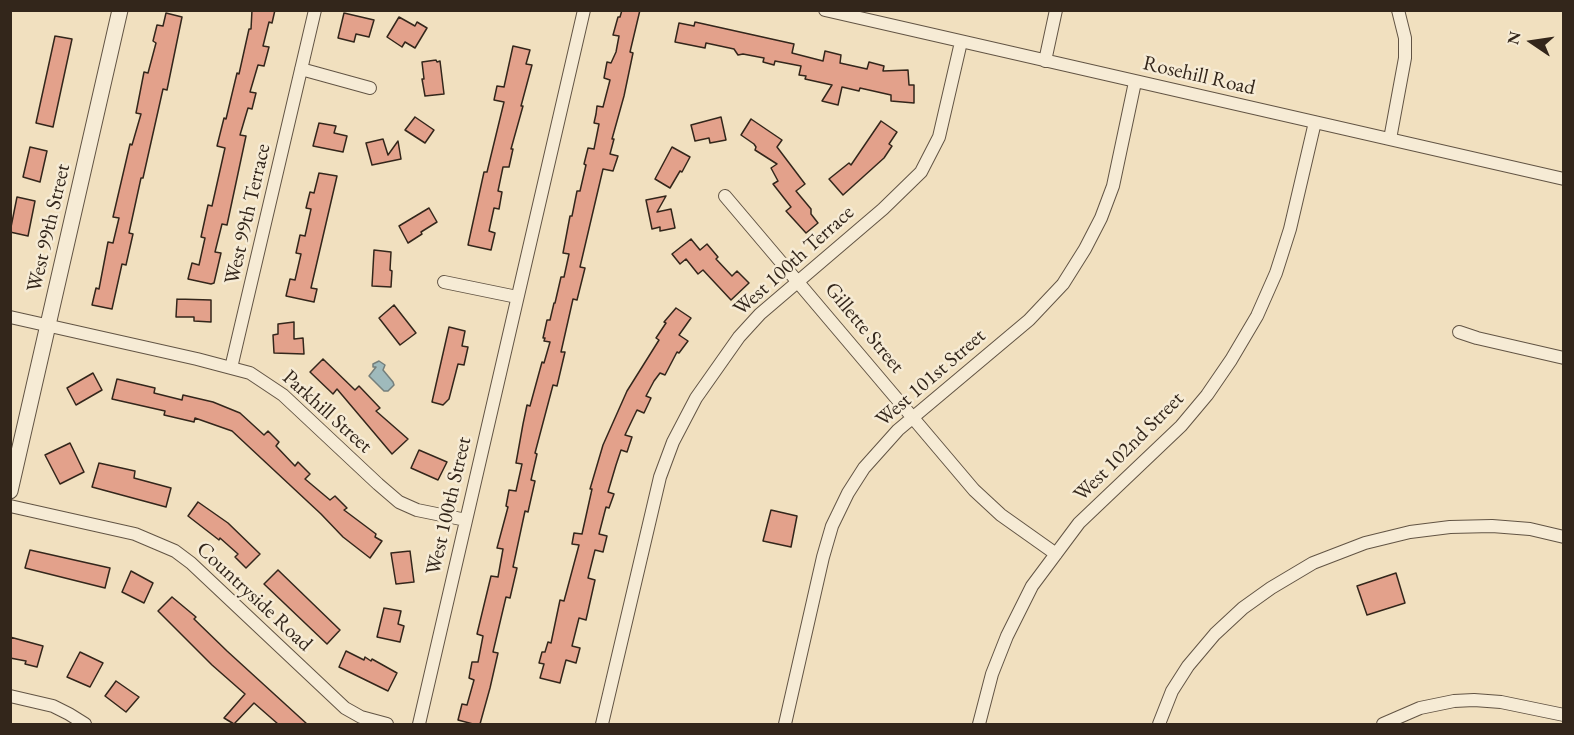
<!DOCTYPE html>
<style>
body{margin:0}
#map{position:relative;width:1574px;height:735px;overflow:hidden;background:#f1e0bf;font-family:"EB Garamond",serif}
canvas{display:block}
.frame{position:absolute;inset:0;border:12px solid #33261b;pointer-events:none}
.north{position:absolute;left:1502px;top:12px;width:60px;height:60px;-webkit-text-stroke:4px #f6ebd5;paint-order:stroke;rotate:283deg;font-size:16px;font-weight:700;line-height:24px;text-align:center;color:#33261b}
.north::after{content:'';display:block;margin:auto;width:21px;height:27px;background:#33261b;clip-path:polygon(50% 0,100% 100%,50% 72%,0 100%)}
</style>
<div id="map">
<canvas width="1574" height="735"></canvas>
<div class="frame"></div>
<div class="north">N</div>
</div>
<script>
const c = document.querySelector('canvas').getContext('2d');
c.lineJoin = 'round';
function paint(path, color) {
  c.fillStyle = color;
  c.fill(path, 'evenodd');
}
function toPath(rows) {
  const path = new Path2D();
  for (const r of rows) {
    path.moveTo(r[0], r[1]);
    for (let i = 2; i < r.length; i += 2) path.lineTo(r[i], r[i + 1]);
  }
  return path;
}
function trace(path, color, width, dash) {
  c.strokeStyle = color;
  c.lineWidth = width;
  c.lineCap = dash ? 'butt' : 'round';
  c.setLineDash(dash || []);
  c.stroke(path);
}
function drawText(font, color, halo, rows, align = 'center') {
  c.font = font + ' "EB Garamond",serif';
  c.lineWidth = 5;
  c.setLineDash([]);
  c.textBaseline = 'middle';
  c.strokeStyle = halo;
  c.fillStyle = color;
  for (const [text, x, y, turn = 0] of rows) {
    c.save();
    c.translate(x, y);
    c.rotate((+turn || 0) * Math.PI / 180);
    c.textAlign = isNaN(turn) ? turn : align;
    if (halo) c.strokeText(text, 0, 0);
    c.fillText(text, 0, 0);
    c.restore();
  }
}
const water = toPath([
 [379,361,385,365,383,370,393,382,394,385,388,391,384,391,369,376,376,367,373,367,373,364,379,361]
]);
paint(water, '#9fbabc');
trace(water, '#747f7c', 1.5);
const building = toPath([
 [252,10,275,10,272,23,269,22,263,46,269,47,264,66,258,65,250,92,256,93,252,109,248,108,240,135,246,136,227,225,222,224,215,252,221,253,214,283,211,284,188,279,192,263,199,265,205,238,201,237,208,205,212,206,225,148,217,146,224,118,226,119,237,73,239,74,249,29,251,29,252,10],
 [622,10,640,10,630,52,633,53,624,96,612,139,614,139,610,154,618,156,613,171,603,169,580,267,585,268,577,300,573,299,561,352,565,352,557,386,553,385,535,453,537,454,531,480,535,481,528,512,525,511,513,567,517,568,510,598,506,597,493,652,498,653,490,688,480,724,473,724,458,720,462,704,467,705,474,680,469,678,472,662,478,662,483,636,477,634,491,576,498,577,503,549,497,548,508,507,506,506,509,490,516,491,522,464,516,463,523,424,527,405,530,406,542,362,544,363,550,342,544,341,545,338,543,338,547,320,550,320,554,303,555,303,561,277,564,277,569,254,563,253,570,216,572,216,577,191,580,191,586,165,584,164,588,148,594,149,599,124,594,123,596,114,597,106,603,107,610,80,604,78,607,62,611,63,616,52,619,36,613,35,618,17,620,17,622,10],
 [166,13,182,17,167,90,163,89,143,178,141,178,129,233,133,234,126,265,122,264,112,309,92,305,96,288,99,289,108,242,113,243,119,218,113,217,130,144,132,145,141,114,136,113,144,72,148,73,156,43,153,41,157,25,163,26,166,13],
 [344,13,374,20,369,37,356,34,354,42,338,38,344,13],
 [399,17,415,26,417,22,427,28,415,48,405,42,402,47,387,37,399,17],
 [695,22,794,44,792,53,823,61,825,51,841,55,840,63,867,69,869,62,884,66,883,71,908,70,909,85,914,85,914,103,891,101,891,95,860,88,859,91,842,87,838,105,822,101,832,85,805,79,806,76,799,75,801,66,775,61,774,65,763,62,764,58,743,54,738,55,734,49,706,43,705,48,675,42,679,23,694,26,695,22],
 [55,36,72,39,53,127,36,123,55,36],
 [513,46,530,50,526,64,532,65,521,106,523,106,511,149,513,149,509,167,503,167,498,191,502,192,499,209,494,208,489,231,495,233,491,250,468,245,484,172,487,172,504,102,494,100,497,86,504,87,513,46],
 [436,60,437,62,440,61,444,94,425,96,422,79,424,79,422,62,436,60],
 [415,117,434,130,425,143,405,130,415,117],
 [721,117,726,140,710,143,709,138,695,141,691,125,721,117],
 [751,119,782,140,777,147,805,184,796,191,811,209,811,214,818,223,806,233,786,211,791,207,773,184,778,181,771,168,777,164,755,150,756,147,754,144,741,135,751,119],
 [881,121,897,132,889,144,892,146,884,158,843,195,829,179,849,163,851,165,881,121],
 [319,123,336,126,334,133,347,136,343,152,313,146,319,123],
 [383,139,388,155,398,141,401,159,372,165,366,143,383,139],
 [30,147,47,151,40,182,23,177,30,147],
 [672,147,690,157,682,172,680,171,670,188,655,179,672,147],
 [319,173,337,176,311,288,317,289,314,302,286,296,290,279,295,280,301,254,296,253,300,235,305,236,311,209,306,208,310,192,314,193,319,173],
 [666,196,657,212,671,209,675,228,660,231,660,227,652,229,646,200,666,196],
 [17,197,35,201,28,236,10,232,17,197],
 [429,208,437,222,421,232,422,234,408,243,399,226,429,208],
 [691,239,700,250,707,244,718,257,716,259,732,276,737,271,749,283,731,300,703,270,698,274,686,259,680,264,672,254,691,239],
 [374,250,391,252,390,270,392,271,391,287,372,286,374,250],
 [177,299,211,300,211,322,194,321,194,317,176,317,177,299],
 [394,305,416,333,400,345,379,318,394,305],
 [676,308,691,318,679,335,688,341,679,353,677,352,665,375,660,373,654,381,646,396,651,398,644,413,637,410,625,435,632,437,627,452,621,450,616,465,608,492,614,494,609,508,606,507,599,534,607,536,603,552,595,550,588,578,595,580,586,620,579,618,572,646,580,648,576,663,566,660,560,683,540,678,544,664,539,663,542,652,545,652,548,642,551,643,560,600,564,601,579,545,572,544,574,533,582,534,592,489,590,489,603,445,627,391,659,340,656,338,666,323,664,322,676,308],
 [294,322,294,339,303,338,304,354,274,353,273,335,278,334,278,324,294,322],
 [449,327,465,331,462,346,468,347,464,365,458,364,449,399,443,405,432,402,449,327],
 [323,359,355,390,359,386,380,408,376,411,408,439,392,454,337,389,333,394,310,372,323,359],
 [93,373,102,390,76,405,67,388,93,373],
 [117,379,155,388,154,393,182,400,183,395,213,402,240,413,264,435,268,431,279,442,276,446,295,466,298,462,310,474,305,479,330,500,335,496,347,508,344,510,376,534,375,537,382,541,370,558,343,537,321,514,232,431,195,418,194,422,164,415,165,411,112,399,117,379],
 [70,443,84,472,60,484,45,455,70,443],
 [419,450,447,462,438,480,411,468,419,450],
 [99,463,135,471,134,478,171,488,166,507,92,487,99,463],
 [198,502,228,523,260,554,246,568,235,557,238,554,220,538,219,540,188,516,198,502],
 [771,510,797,516,791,547,763,541,771,510],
 [30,550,110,568,105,588,25,568,30,550],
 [410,551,414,582,396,584,391,553,410,551],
 [278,570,340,630,327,644,264,584,278,570],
 [131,571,153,583,144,603,122,592,131,571],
 [1396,573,1405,603,1367,615,1357,586,1396,573],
 [172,597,196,617,194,619,227,651,307,724,278,724,254,703,234,724,224,718,245,694,212,665,158,611,172,597],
 [384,608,401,611,398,624,404,626,400,642,377,637,384,608],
 [10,637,43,646,37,667,25,664,26,661,10,658,10,637],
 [346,651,364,660,365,657,371,661,372,659,397,673,388,691,339,667,346,651],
 [80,652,103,663,90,687,67,677,80,652],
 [116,681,139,697,126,712,105,696,116,681]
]);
paint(building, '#e3a18b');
trace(building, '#33261b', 1.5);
const minor = toPath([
 [825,10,1564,179],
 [1045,61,1056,10],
 [301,69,370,88],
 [1390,139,1405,58,1405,38,1398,10],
 [725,196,974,490,1001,515,1056,554],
 [444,282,517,297],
 [10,317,197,359,250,373,283,395,378,484,399,502,417,510,466,520],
 [1459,332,1477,338,1564,358],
 [231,368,315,10],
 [10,506,135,534,175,551,191,563,345,708,361,717,387,724],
 [10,696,53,706,69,714,85,724],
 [419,724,584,10],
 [602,724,660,477,673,442,696,398,739,337,760,314,883,209,921,172,939,137,961,42],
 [785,724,823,557,832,526,848,493,864,468,898,430,1029,320,1063,284,1085,249,1101,218,1113,186,1135,82],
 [979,724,992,674,1007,636,1032,586,1079,523,1181,426,1207,395,1231,360,1257,316,1276,273,1290,229,1315,122],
 [1159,724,1172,691,1188,666,1215,634,1243,608,1271,588,1313,563,1365,543,1410,532,1450,527,1492,526,1530,529,1564,537],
 [1383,724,1420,708,1454,701,1474,700,1501,702,1564,715]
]);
const tertiary = toPath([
 [10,491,120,10]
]);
trace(minor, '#625444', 14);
trace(tertiary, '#625444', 17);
trace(minor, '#f6ebd5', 12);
trace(tertiary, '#f6ebd5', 15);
drawText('21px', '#33261b', '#f6ebd5', [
 ["Rosehill Road",1199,76,13],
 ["West 99th Terrace",248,214,-77],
 ["West 99th Street",49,228,-77],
 ["West 100th Terrace",794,261,-42],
 ["Gillette Street",864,328,50],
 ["West 101st Street",931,378,-41],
 ["Parkhill Street",327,412,42],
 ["West 102nd Street",1129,447,-45],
 ["West 100th Street",449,506,-77],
 ["Countryside Road",254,597,43]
]);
</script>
